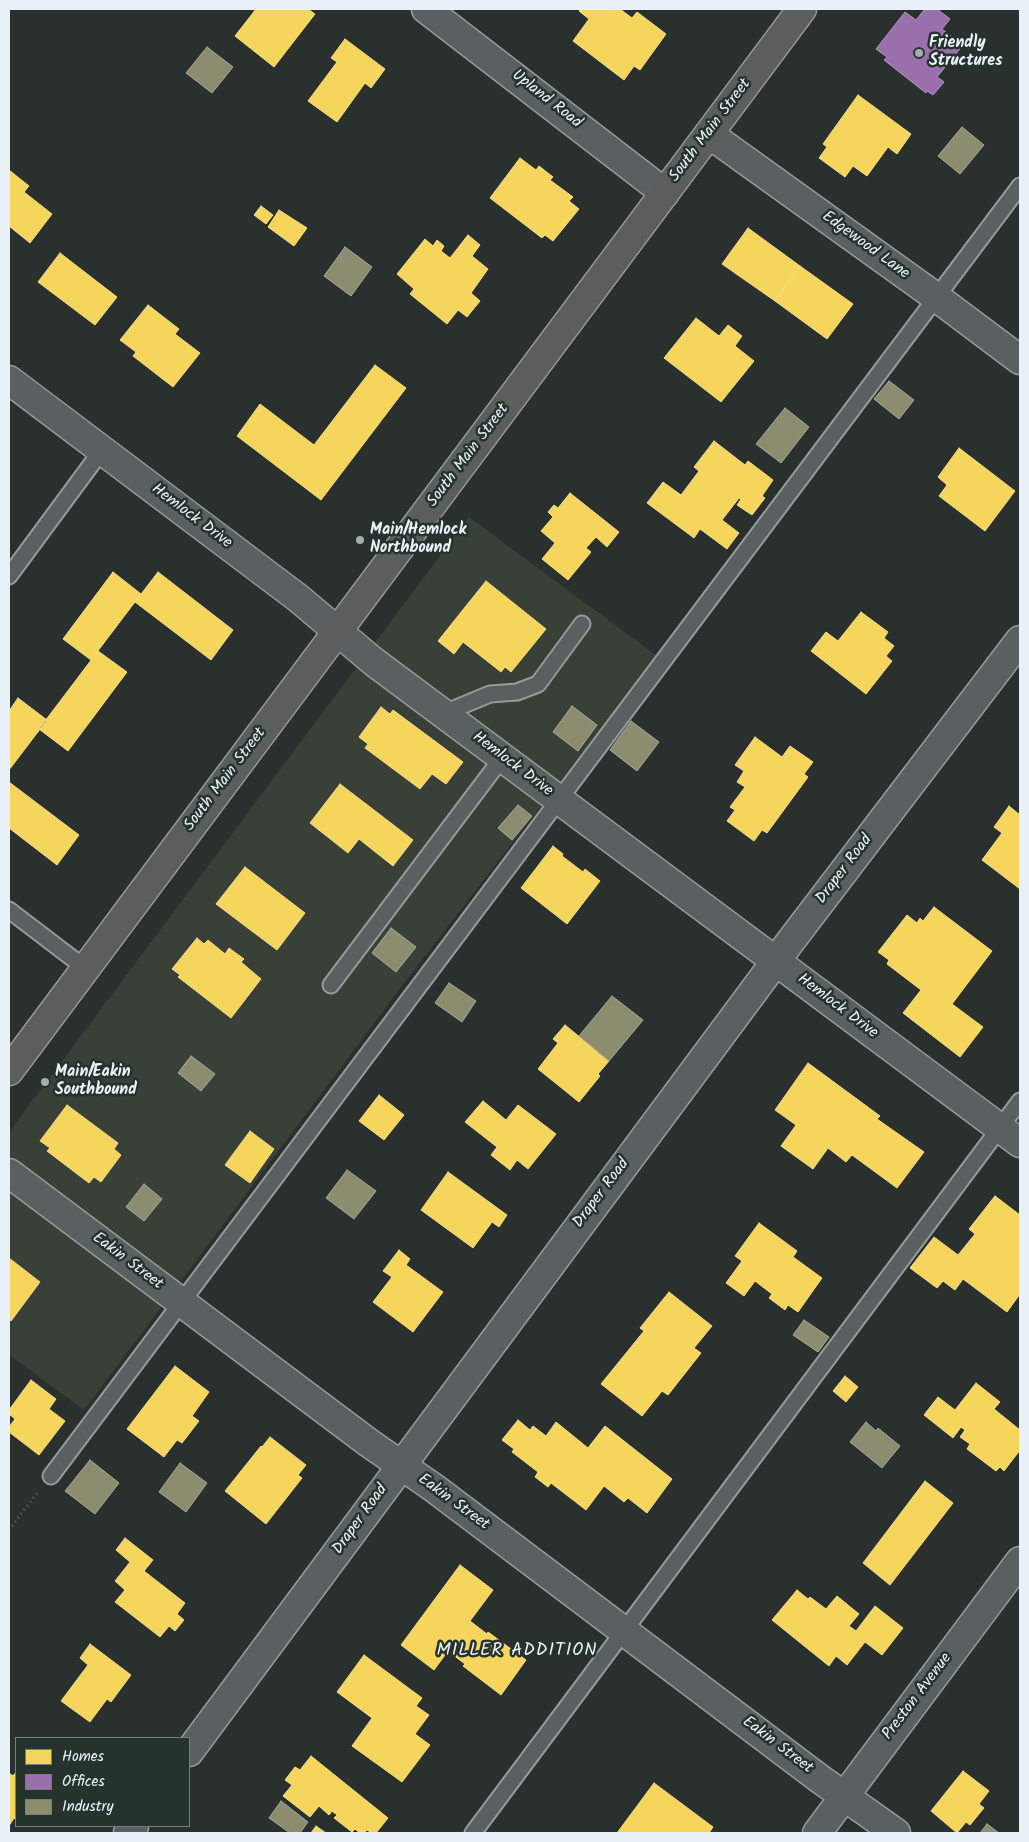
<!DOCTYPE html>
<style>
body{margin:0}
#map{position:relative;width:1029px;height:1842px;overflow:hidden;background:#29302d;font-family:Kalam,sans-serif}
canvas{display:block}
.frame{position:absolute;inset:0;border:10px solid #e8f1f8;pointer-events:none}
.legend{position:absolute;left:15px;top:1737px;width:175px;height:90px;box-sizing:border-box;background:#26332d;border:1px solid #747f7e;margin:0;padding:6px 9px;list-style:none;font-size:15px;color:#e8f1f8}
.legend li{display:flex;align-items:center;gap:10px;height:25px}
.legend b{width:25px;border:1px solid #747f7e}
</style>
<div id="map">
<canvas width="1029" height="1842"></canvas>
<div class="frame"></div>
<ul class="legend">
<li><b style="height:14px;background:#f6d55c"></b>Homes</li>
<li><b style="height:14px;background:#9970ab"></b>Offices</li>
<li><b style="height:14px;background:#8c8c6e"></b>Industry</li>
</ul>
</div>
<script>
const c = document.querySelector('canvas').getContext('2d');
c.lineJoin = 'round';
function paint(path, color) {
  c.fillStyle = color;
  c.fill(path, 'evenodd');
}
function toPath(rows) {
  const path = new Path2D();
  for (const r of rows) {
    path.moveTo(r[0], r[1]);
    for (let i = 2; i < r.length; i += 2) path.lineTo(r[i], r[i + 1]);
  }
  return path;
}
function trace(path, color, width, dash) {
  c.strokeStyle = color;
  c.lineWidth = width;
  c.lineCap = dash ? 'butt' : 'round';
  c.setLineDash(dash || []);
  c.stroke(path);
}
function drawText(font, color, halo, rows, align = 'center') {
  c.font = font + ' Kalam,sans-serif';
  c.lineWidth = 5;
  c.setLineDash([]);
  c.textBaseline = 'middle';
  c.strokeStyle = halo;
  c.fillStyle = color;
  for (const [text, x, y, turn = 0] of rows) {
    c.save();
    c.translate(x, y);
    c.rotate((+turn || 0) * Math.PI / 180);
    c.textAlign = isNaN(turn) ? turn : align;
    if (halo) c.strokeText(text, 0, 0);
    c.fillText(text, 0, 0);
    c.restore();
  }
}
paint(toPath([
 [469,517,657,656,405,982,84,1410,9,1355,9,1132]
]), '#394038');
const homes = toPath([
 [256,9,308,9,315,14,274,67,235,36,256,9],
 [581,9,620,9,632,18,637,12,666,34,640,70,634,66,624,80,573,41,589,19,579,11,581,9],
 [345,39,385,69,371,88,365,83,337,122,308,101,337,62,331,58,345,39],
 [858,95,911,134,897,154,888,147,867,176,853,166,845,177,819,158,827,147,823,144,858,95],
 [520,158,536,170,539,166,553,177,550,180,573,197,569,201,579,209,553,241,545,235,542,238,490,198,520,158],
 [9,170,29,186,24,192,52,214,30,243,9,226,9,170],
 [261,206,273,215,266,224,254,215,261,206],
 [279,210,307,228,294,246,268,227,279,210],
 [748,228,800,266,775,301,722,264,748,228],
 [468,235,480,245,472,256,488,269,471,293,480,301,467,317,458,310,447,324,410,294,414,289,397,274,425,239,433,246,437,240,444,246,441,251,450,258,468,235],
 [60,253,117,297,95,325,38,282,60,253],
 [800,266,853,304,827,339,775,301,800,266],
 [148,305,179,329,175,334,200,353,173,387,133,356,136,352,120,340,148,305],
 [696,318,719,336,728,325,742,336,735,346,754,361,721,402,664,358,696,318],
 [375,365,406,388,321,500,237,436,260,404,314,445,375,365],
 [714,441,745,465,748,461,773,480,762,496,765,498,752,515,737,505,741,499,739,498,722,520,739,533,727,549,700,529,694,538,647,503,663,482,681,495,699,471,694,467,714,441],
 [959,448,1015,491,985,531,939,496,947,485,938,477,959,448],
 [570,493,619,532,607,547,596,537,586,548,591,552,568,580,542,559,555,543,541,531,553,517,548,512,554,505,558,508,570,493],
 [113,572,141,594,91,660,63,639,113,572],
 [158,572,233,630,211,660,135,602,158,572],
 [486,581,546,629,511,672,505,667,501,672,463,642,454,654,438,641,486,581],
 [861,612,888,632,884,638,894,646,886,656,892,661,866,694,811,651,826,632,838,641,861,612],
 [98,651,127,672,68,751,39,729,98,651],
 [18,698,47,720,9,770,9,711,18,698],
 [381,707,390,714,393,710,463,762,446,784,432,774,420,789,365,748,368,744,359,737,381,707],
 [755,737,782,757,790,746,813,762,804,774,808,777,767,833,762,830,754,841,727,821,735,810,730,807,745,787,737,782,744,771,735,765,755,737],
 [9,782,79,835,57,865,9,828,9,782],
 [340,784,413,840,393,866,359,839,348,853,310,823,340,784],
 [1009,806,1020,815,1020,889,982,860,1002,833,994,827,1009,806],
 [553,846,563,854,562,856,583,872,585,869,600,881,567,924,521,888,553,846],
 [245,867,305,913,277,950,216,904,245,867],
 [934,907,992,951,952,1004,983,1027,960,1057,903,1013,921,990,887,964,889,960,878,952,907,915,917,923,920,918,923,921,934,907],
 [197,938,204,944,208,940,225,954,229,948,244,959,241,962,261,979,231,1018,178,977,180,975,172,969,197,938],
 [565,1025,609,1061,598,1074,600,1076,579,1102,538,1069,558,1043,553,1039,565,1025],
 [808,1063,880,1116,877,1119,924,1152,897,1188,852,1155,846,1162,828,1148,813,1169,781,1146,796,1125,775,1110,808,1063],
 [379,1095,404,1115,384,1140,359,1121,379,1095],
 [483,1101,506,1120,518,1105,556,1134,528,1169,517,1160,510,1170,491,1155,497,1147,465,1122,483,1101],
 [67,1105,118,1143,114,1149,121,1155,101,1182,94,1177,89,1183,47,1151,50,1148,40,1141,67,1105],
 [250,1131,274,1149,250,1183,225,1165,250,1131],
 [448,1172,507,1215,499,1227,492,1222,473,1248,421,1210,448,1172],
 [995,1196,1020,1215,1020,1294,1007,1312,963,1279,955,1290,943,1281,937,1288,910,1268,934,1237,958,1255,975,1234,969,1229,995,1196],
 [759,1223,797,1251,793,1257,822,1278,798,1312,788,1305,785,1310,769,1298,772,1294,755,1281,744,1296,726,1283,742,1261,735,1256,759,1223],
 [399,1250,410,1259,406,1265,443,1292,413,1332,373,1302,392,1277,383,1271,399,1250],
 [9,1258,40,1282,11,1321,9,1319,9,1258],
 [669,1292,712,1326,694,1348,701,1353,668,1395,662,1391,642,1416,601,1384,644,1331,640,1328,669,1292],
 [175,1366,209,1392,192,1416,199,1421,182,1443,177,1440,164,1457,127,1429,175,1366],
 [845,1376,858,1387,846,1402,833,1391,845,1376],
 [31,1380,56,1399,49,1409,65,1421,39,1455,9,1432,9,1427,15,1419,9,1414,9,1410,31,1380],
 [976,1383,1000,1402,994,1409,1020,1430,1020,1450,1004,1471,1000,1467,996,1471,967,1449,970,1444,960,1437,965,1430,961,1427,953,1438,924,1415,938,1397,955,1410,976,1383],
 [518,1420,530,1430,533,1426,546,1436,556,1422,588,1448,605,1426,672,1479,647,1513,628,1498,624,1502,604,1486,586,1510,551,1483,548,1487,535,1477,538,1472,512,1452,514,1449,502,1440,518,1420],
 [270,1437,306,1465,298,1475,302,1478,266,1524,225,1491,261,1446,262,1447,270,1437],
 [925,1481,953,1503,890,1585,863,1563,925,1481],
 [125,1538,153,1560,144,1571,185,1603,177,1614,184,1620,175,1631,169,1626,160,1637,115,1602,125,1590,115,1581,130,1562,116,1550,125,1538],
 [460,1565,493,1590,470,1621,487,1634,488,1632,526,1660,501,1695,463,1666,465,1664,448,1651,434,1670,401,1645,460,1565],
 [797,1590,808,1599,810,1597,826,1609,837,1596,859,1614,849,1626,856,1631,875,1606,903,1628,882,1655,865,1642,847,1665,836,1656,829,1666,772,1620,797,1590],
 [90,1644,131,1675,111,1702,107,1699,90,1722,61,1701,88,1665,80,1658,90,1644],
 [364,1655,422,1698,416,1706,429,1715,415,1734,430,1745,402,1782,352,1746,372,1718,337,1692,364,1655],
 [311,1756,388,1818,376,1833,372,1833,367,1830,364,1833,360,1833,355,1829,352,1832,334,1818,337,1815,332,1811,329,1815,319,1806,310,1817,283,1796,292,1785,285,1780,295,1767,300,1770,311,1756],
 [963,1771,989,1791,979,1804,984,1808,970,1825,966,1822,957,1833,931,1811,963,1771],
 [16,1772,16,1820,14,1818,9,1826,9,1773,13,1776,16,1772],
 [654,1783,713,1827,709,1833,617,1833,654,1783],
 [316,1826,326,1833,311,1833,316,1826]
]);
paint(homes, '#f6d55c');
trace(homes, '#f2dd8b', 1);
const offices = toPath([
 [925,9,937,9,950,19,942,29,963,45,937,77,944,82,933,95,927,91,926,93,884,60,887,57,876,49,905,12,916,20,925,9]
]);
paint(offices, '#9970ab');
trace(offices, '#b197c2', 1);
const industry = toPath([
 [207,47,233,67,212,93,186,73,207,47],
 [962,127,984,145,960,174,938,156,962,127],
 [345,247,372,267,351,296,324,276,345,247],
 [889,381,914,400,899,419,874,399,889,381],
 [785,408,809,427,781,463,756,444,785,408],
 [572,706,597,725,578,751,553,732,572,706],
 [631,721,659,742,637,771,610,750,631,721],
 [518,805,532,816,512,840,498,828,518,805],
 [391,928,416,947,396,972,372,953,391,928],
 [449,983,476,1001,462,1022,435,1003,449,983],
 [612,996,643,1020,609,1061,579,1036,612,996],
 [191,1056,215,1074,201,1091,178,1073,191,1056],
 [347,1170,376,1191,354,1219,326,1198,347,1170],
 [144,1184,162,1199,144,1221,126,1207,144,1184],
 [804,1320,829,1337,818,1352,793,1335,804,1320],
 [866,1422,876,1431,878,1428,900,1446,882,1468,850,1442,866,1422],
 [90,1460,119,1483,95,1514,65,1491,90,1460],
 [180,1463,207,1483,186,1512,159,1492,180,1463],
 [281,1801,308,1822,300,1833,290,1833,269,1818,281,1801],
 [987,1824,999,1833,980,1833,987,1824]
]);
paint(industry, '#8c8c6e');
trace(industry, '#a8aa97', 1);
const lane = toPath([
 [9,576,102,450],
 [442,714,490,694,517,692,538,684,582,624],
 [9,910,85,968],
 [331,985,502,758],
 [51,1476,1020,186],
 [473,1833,1020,1101]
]);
const street = toPath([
 [426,9,665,193],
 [709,134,936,297,1020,360],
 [9,380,298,598,374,662,1020,1143],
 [9,1173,369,1443,434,1488,820,1779,896,1833],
 [817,1833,1020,1561]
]);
const secondary = toPath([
 [189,1752,790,942,1020,640],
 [128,1833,134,1826]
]);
const primary = toPath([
 [9,1071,802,9]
]);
trace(lane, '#959a9a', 19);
trace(street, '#959a9a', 31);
trace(secondary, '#959a9a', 31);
trace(primary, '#959a9a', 31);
trace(toPath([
 [9,1530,37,1493]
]), '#626665', 3, [1, 4]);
trace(lane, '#5a6060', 15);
trace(street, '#5a6060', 28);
trace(secondary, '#5a6060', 28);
trace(primary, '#5a5e5c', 28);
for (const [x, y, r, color] of [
 [919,53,5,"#a5adb1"],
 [360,540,5,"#a5adb1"],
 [45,1082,5,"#a5adb1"]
]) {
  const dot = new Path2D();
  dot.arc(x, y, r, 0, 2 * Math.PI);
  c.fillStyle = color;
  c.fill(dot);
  trace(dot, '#26332d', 2);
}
drawText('bold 16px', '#e8f1f8', '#26332d', [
 ["Friendly",929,44],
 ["Structures",929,62],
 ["Main/Hemlock",370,531],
 ["Northbound",370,549],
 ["Main/Eakin",55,1073],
 ["Southbound",55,1091]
], 'left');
drawText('16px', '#e8f1f8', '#26332d', [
 ["Upland Road",546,100,38],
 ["South Main Street",711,131,-53],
 ["Edgewood Lane",865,246,36],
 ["South Main Street",469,456,-53],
 ["Hemlock Drive",191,517,37],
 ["Hemlock Drive",512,765,37],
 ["South Main Street",226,780,-53],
 ["Draper Road",845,870,-53],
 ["Hemlock Drive",837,1007,37],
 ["Draper Road",602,1194,-53],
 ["Eakin Street",127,1262,37],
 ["Eakin Street",453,1503,36],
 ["Draper Road",361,1520,-54],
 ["Preston Avenue",918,1697,-53],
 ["Eakin Street",777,1746,37]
]);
c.letterSpacing = '1px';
drawText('18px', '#e8f1f8', '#26332d', [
 ["MILLER ADDITION",517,1652]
]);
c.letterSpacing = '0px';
</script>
